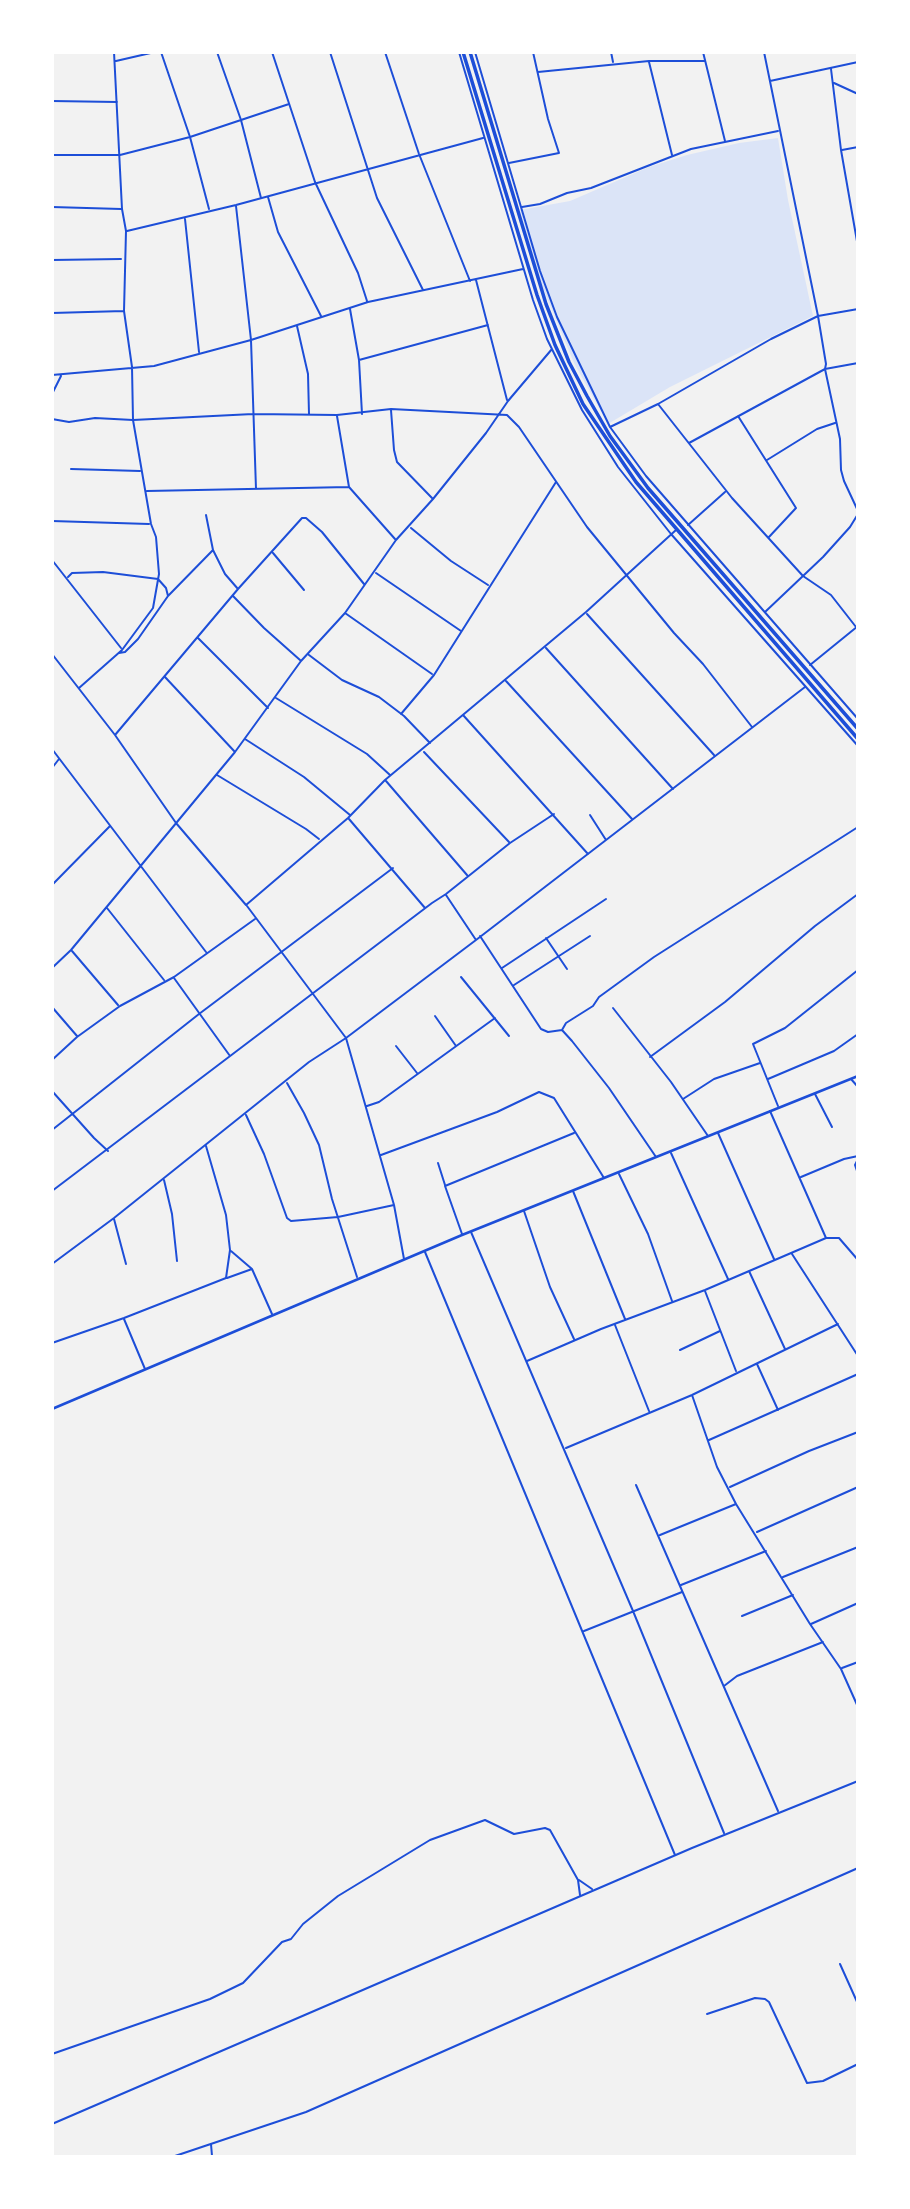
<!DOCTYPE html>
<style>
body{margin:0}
#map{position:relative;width:910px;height:2209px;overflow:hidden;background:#f2f2f2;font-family:"IBM Plex Serif",serif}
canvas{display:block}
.frame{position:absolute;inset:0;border:54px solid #fff;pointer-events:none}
</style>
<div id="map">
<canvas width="910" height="2209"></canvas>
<div class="frame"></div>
</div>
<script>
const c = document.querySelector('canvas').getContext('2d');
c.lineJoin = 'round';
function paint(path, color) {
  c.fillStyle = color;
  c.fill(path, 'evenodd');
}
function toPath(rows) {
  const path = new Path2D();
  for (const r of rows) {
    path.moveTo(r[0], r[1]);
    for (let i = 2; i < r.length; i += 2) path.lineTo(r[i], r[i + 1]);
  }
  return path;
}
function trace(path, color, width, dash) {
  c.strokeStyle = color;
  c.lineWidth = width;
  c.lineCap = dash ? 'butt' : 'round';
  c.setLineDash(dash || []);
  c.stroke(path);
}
paint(toPath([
 [778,138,788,200,813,316,670,387,608,424,574,363,540,281,520,210,570,201,649,167,687,155,739,143]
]), '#dbe4f7');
trace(toPath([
 [161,52,190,137,209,209],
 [217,52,241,120,261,198],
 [272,52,315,182,358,273,367,301],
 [330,52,377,198,423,290],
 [385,52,419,154,470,281],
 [459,52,533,300,547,339,582,410,618,467,671,534,858,746],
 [475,52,540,271,557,317,610,427,646,476,858,719],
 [611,52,613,62],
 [703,52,725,141],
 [764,52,818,316,826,364,825,369,840,439,841,470,844,481,858,511],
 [116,61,155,52],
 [649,62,672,155],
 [831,69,841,150,858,247],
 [538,72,649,61,705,61],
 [770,81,858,62],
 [834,83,858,94],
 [52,101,117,102],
 [842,150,858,147],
 [52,155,120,155,190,137,289,104],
 [509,163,559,153,548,119,533,52],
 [268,197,278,232,321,316],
 [236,206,251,340,256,489],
 [52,207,121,209],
 [522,207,540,204,567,193,591,188,691,149,778,131],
 [185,219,199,352],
 [127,231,236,205,483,138],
 [52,260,121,259],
 [476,280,507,400],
 [350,309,359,360,362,414],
 [52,313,124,311],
 [297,326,308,374,309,414],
 [359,360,488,325],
 [52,375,154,366,251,340,368,302,523,269],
 [52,394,61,376],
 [658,404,732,498,803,576,831,595,856,627],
 [391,410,394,450,397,462,432,498],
 [337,416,349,487,395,539],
 [738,416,796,508,769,537],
 [52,419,69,422,95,418,133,420,253,414,337,415,391,409,507,415,519,427,587,527,674,633,703,664,752,727],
 [610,427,658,404,771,339,818,316,858,309],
 [689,443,825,369,858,363],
 [767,460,817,429,835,423],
 [71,469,140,471],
 [147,491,349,487],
 [206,515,213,550,225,574,238,589],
 [52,521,149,524],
 [688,525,725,492],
 [411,528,451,561,488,585],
 [273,553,304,590],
 [52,560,121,648],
 [376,573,461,631],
 [68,577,72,573,103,572,158,579,166,588,168,596],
 [233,596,264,628,300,660],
 [765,612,823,557,850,527,858,514],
 [345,613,432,674],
 [587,614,714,755],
 [198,638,268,708],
 [546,648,673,789],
 [119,653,125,652,138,639,168,596,213,550],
 [52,654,115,735,176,823,246,905,348,818,385,780,586,612,676,530],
 [309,655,342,680,379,697,404,716,430,743],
 [810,665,858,626],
 [165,677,235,752],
 [506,681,632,819],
 [79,688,122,650,153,608,159,574,156,537,151,524,133,420,132,367,124,311,126,231,122,209,114,52],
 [276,698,367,754,390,775],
 [401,714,434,675,556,482],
 [463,715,588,854],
 [115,735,238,589,302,518,306,518,322,532,364,584],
 [245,739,304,777,350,815],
 [52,749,206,952],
 [424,752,509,842],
 [52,768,59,759],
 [217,775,306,829,319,839],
 [386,781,467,875],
 [590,815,606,840],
 [349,819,425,908],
 [52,885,110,826],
 [446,895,476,940],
 [247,906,346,1038,394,1205,404,1259],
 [107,908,164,980],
 [480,936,541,1029,548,1032,562,1030,572,1041,609,1088,656,1157],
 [546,938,567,969],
 [72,951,118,1005],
 [52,968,71,950,235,752,301,661,345,613,396,540,433,499,486,433,508,401,552,349],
 [502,968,606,899],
 [461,977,509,1036],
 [174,978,230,1056],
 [514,985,590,936],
 [52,1007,77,1036],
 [613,1008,671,1082,708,1136],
 [435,1016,456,1046],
 [562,1030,566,1023,593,1006,599,997,654,957,858,827],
 [396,1046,417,1073],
 [650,1057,725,1002,815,926,858,894],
 [52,1060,77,1037,120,1006,174,977,255,919],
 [768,1079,834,1051,858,1034],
 [851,1079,858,1087],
 [287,1083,304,1113,319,1145,332,1199,357,1277],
 [52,1091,94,1138,108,1151],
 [815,1094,832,1127],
 [683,1099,714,1079,760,1063],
 [367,1106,379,1102,495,1018],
 [778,1106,753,1044,785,1028,858,970],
 [770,1111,826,1238],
 [246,1115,264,1154,287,1218,291,1221,338,1217,394,1205],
 [52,1130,199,1014,393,868],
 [718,1133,774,1259],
 [671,1153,728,1279],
 [381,1155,497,1112,539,1092,554,1098,604,1178],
 [858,1159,855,1165,858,1174],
 [438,1163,445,1185],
 [619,1174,648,1234,672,1301],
 [801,1177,844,1159,858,1156],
 [164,1180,172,1214,177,1261],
 [52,1191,432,903,446,894,510,843,554,814],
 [573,1191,625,1319],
 [524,1211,550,1287,574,1339],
 [114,1219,126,1264],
 [471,1232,633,1611,724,1833],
 [462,1234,445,1186,574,1133],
 [425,1252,675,1855],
 [792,1254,858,1356],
 [52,1264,114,1218,309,1062,346,1038,476,940,805,687],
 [252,1269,272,1314],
 [749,1271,785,1349],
 [227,1278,252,1269,231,1251],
 [705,1291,736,1371],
 [124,1319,145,1369],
 [615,1325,649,1411],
 [52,1343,124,1318,226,1278,230,1250,226,1215,206,1146],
 [680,1350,720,1331],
 [527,1361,601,1329,705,1290,826,1238,839,1238,858,1260],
 [757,1364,778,1410],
 [692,1395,717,1467,736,1504,810,1624,841,1669,858,1707],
 [709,1440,858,1374],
 [566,1448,692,1395,838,1324],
 [636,1485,778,1811],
 [730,1487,809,1451,858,1432],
 [757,1532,858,1487],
 [660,1535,736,1504],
 [783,1577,858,1547],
 [681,1585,766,1551],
 [742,1616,793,1595],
 [811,1624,858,1603],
 [584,1631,682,1592],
 [842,1668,858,1662],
 [724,1686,737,1676,823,1642],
 [579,1880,592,1889],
 [840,1964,858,2004],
 [707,2014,755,1998,765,1999,769,2002,807,2083,823,2081,858,2064],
 [52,2054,210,1999,243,1983,282,1942,291,1939,303,1924,338,1896,430,1840,485,1820,514,1834,545,1828,550,1830,578,1880,580,1895],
 [52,2124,692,1848,858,1781],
 [211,2144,212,2156],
 [175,2156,306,2112,858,1868]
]), '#1d4ed8', 2);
trace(toPath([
 [52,1409,462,1235,858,1076]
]), '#1d4ed8', 2.5);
trace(toPath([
 [463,52,537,295,555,345,583,404,636,482,858,739],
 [470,52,546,304,569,362,587,396,610,436,648,488,858,729]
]), '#1d4ed8', 3.5);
</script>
